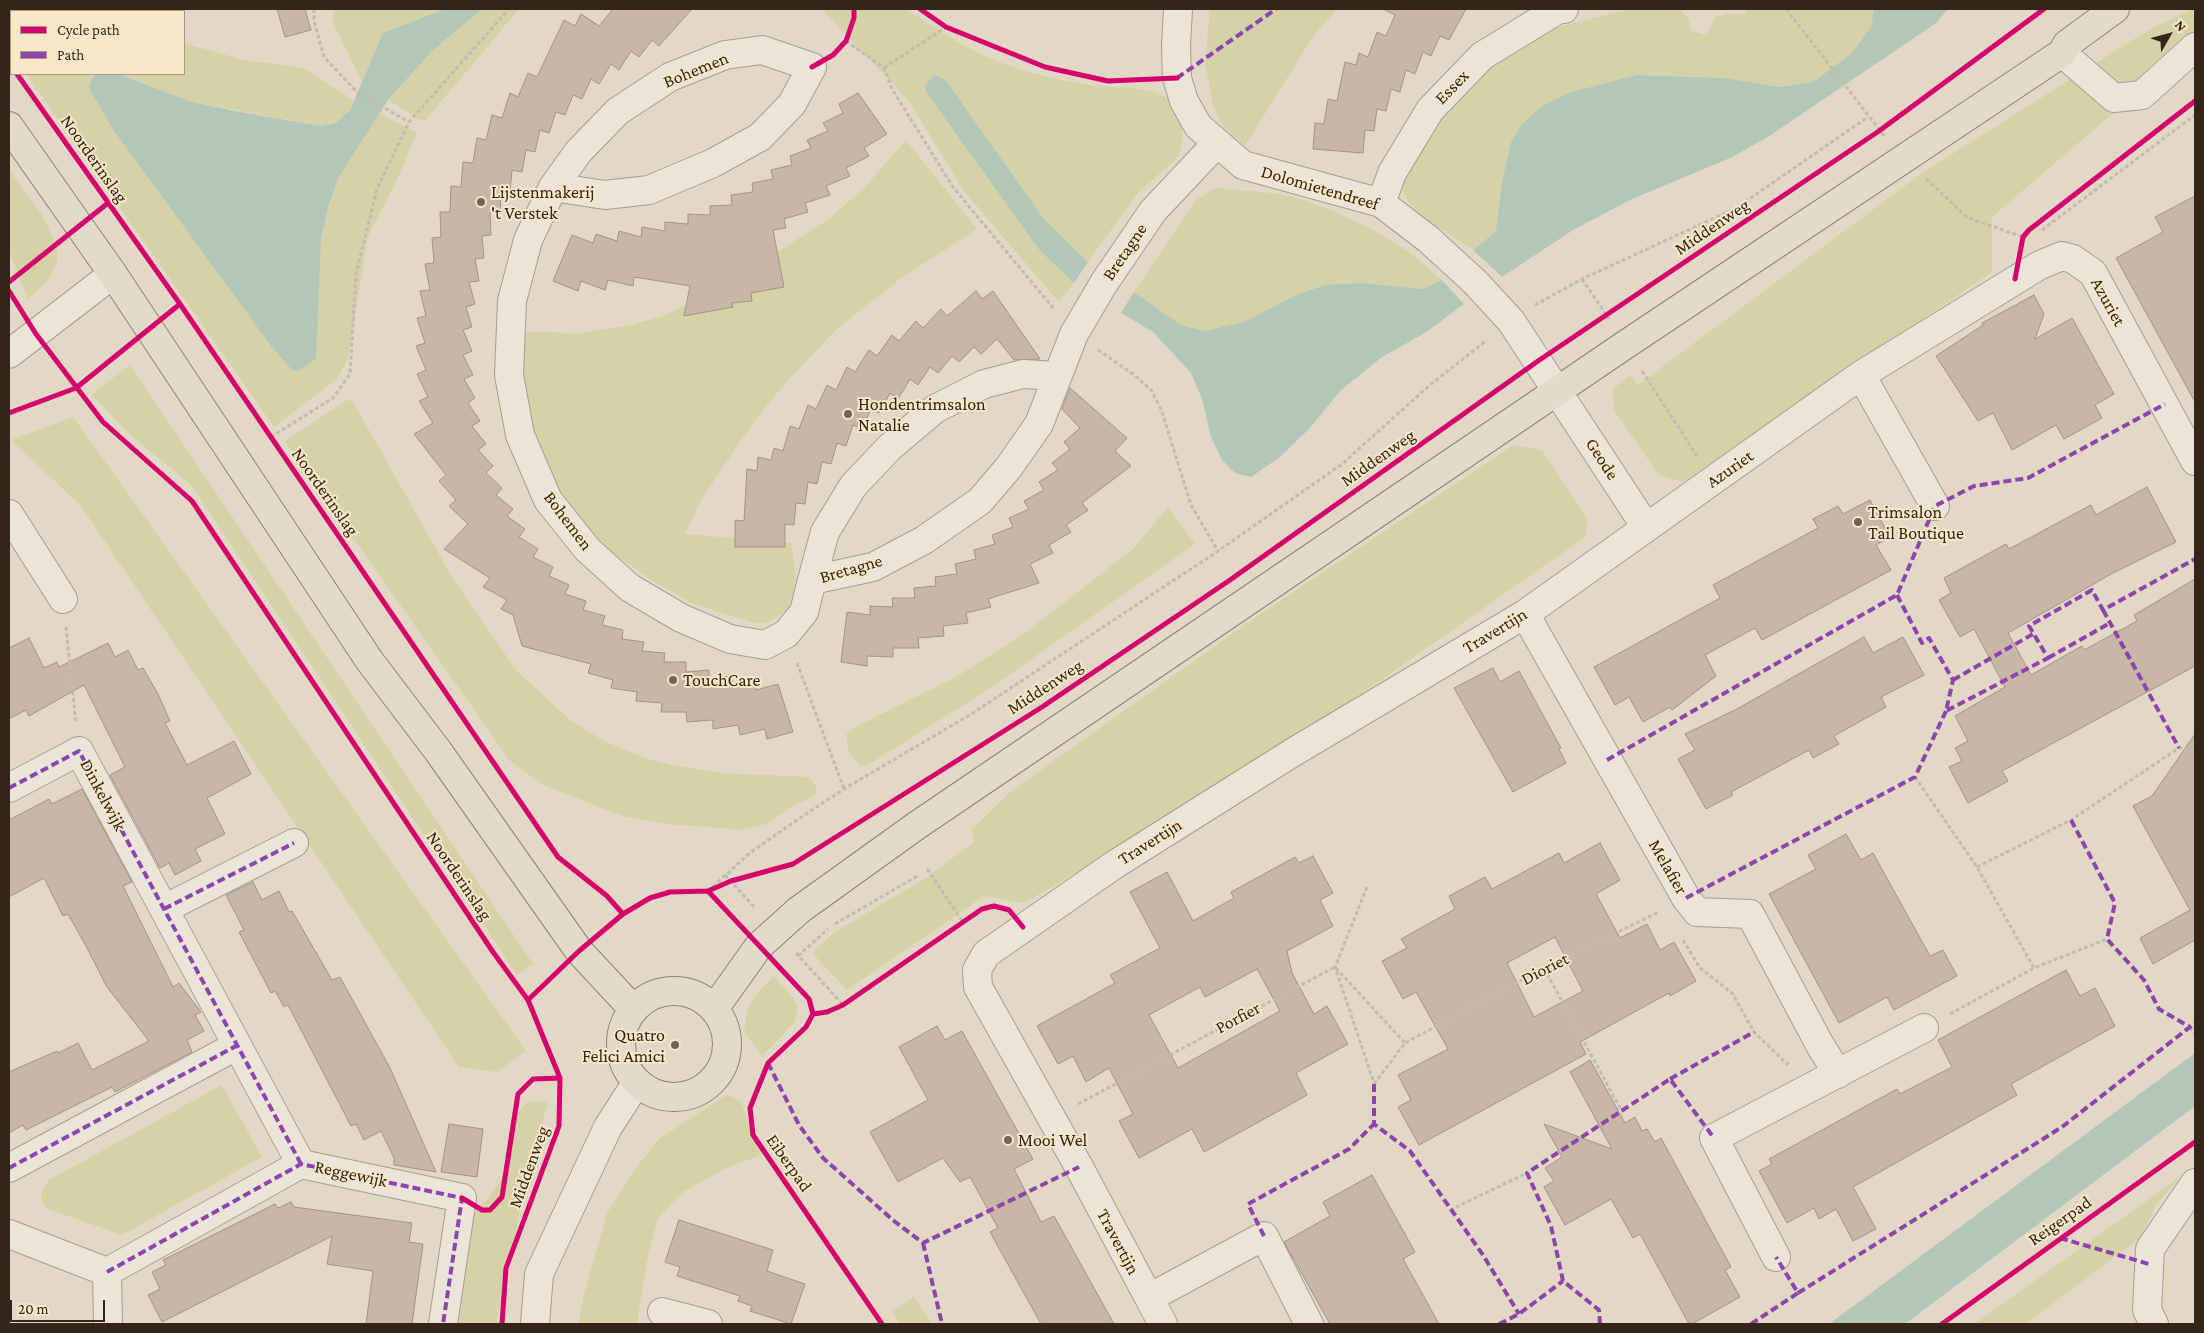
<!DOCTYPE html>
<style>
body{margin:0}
#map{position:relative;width:2204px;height:1333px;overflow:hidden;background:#e3d8c6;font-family:"Crimson Pro",serif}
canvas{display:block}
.frame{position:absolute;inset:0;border:10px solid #352519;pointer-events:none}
.legend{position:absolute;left:10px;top:10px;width:175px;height:65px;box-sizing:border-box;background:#f8e7c9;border:1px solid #aa9983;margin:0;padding:6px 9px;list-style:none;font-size:15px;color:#352519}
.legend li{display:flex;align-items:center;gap:10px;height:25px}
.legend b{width:25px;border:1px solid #aa9983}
.north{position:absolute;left:2144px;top:10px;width:50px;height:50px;-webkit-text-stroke:4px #f8e7c9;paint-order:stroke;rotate:52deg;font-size:14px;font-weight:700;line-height:20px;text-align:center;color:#352519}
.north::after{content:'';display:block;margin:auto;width:18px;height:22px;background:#352519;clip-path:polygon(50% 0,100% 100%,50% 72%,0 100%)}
.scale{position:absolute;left:10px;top:1300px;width:95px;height:22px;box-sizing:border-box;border:2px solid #352519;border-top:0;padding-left:6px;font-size:15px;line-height:18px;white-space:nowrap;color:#352519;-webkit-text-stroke:4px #f8e7c9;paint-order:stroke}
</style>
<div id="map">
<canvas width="2204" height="1333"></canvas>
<div class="frame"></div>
<ul class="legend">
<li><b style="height:6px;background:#d6006c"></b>Cycle path</li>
<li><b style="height:6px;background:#8e44ad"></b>Path</li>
</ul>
<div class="north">N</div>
<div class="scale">20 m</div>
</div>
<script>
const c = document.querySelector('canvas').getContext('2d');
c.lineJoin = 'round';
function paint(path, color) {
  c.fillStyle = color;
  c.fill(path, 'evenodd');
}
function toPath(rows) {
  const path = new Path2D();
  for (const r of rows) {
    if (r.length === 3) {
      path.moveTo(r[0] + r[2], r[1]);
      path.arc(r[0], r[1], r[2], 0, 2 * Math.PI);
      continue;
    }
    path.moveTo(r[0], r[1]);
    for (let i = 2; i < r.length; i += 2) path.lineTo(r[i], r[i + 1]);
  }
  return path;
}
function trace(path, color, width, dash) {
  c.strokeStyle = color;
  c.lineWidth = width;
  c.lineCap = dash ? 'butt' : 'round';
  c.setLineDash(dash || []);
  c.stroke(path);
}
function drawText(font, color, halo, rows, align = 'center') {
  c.font = font + ' "Crimson Pro",serif';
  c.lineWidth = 4;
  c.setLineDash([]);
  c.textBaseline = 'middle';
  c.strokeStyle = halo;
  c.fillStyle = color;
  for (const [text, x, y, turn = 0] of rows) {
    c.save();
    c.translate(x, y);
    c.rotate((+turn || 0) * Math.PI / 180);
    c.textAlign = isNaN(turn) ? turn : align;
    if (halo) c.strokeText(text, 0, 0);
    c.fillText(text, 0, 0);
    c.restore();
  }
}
paint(toPath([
 [9,9,106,9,110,11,11,11,11,53,9,50],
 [335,9,445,9,383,33,362,82,332,20],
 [482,9,519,9,424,122,388,100,432,51],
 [822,9,906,9,959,43,994,60,1025,71,1057,79,1095,86,1135,88,1158,93,1169,99,1184,117,1181,150,1176,159,1139,192,1088,262,1044,219,945,79,925,85,926,92,1040,251,1074,283,1059,302,963,190,909,101],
 [1210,9,1337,9,1312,38,1245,146,1222,124,1214,108,1205,64],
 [1630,9,1680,9,1689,19,1691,31,1706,35,1715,18,1726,14,1744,14,1747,9,1874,10,1871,27,1852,53,1813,82,1780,87,1725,78,1637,75,1571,92,1511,142,1502,182,1496,231,1473,250,1419,215,1404,196,1402,182,1441,116,1491,62,1550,29],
 [2192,9,2195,9,2195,43,1992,217,1992,272,1683,482,1659,475,1614,410,1613,389,1630,375,1638,385,1922,173,2150,29],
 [184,43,244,60,304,68,353,100,350,110,337,123,321,126,192,102,118,74,184,74],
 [26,74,96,74,92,78,114,131,271,346,319,270,321,238,329,204,339,177,379,113,417,133,394,186,368,236,348,359,337,379,274,427],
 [906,140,977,229,900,279,838,328,789,379,752,424,701,500,685,534,791,543,796,580,789,609,767,623,755,623,691,603,650,579,616,555,584,525,560,495,543,463,527,411,521,379,523,332,582,333,631,325,663,316,704,297,735,280,830,218,865,187],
 [9,170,42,215,57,246,57,261,50,278,28,299,9,250],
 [1215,188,1273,193,1301,199,1333,211,1372,229,1408,251,1442,280,1423,289,1362,283,1294,296,1244,322,1204,331,1181,325,1134,292,1196,200],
 [130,365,533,964,517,975,191,485,132,436,91,394],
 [349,399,353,402,452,577,516,670,569,719,602,740,639,756,671,765,720,773,809,777,816,787,816,795,789,808,766,824,742,830,668,824,623,816,545,786,510,761,285,441],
 [73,417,526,1051,497,1072,459,1067,81,506,11,440],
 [1513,445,1542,450,1588,520,1585,537,1384,678,1224,784,1025,903,984,896,847,990,812,953,835,932,924,879,974,842,971,830,1010,792,1253,619],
 [1168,507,1195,544,989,689,866,766,859,765,849,752,846,735,853,728,956,677,1025,633,1133,549],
 [774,976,794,999,798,1009,794,1023,762,1056,744,1032,747,1011,754,997],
 [222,1085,262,1157,122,1235,48,1209,43,1204,41,1193,49,1180],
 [728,1094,742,1103,745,1114,766,1153,724,1169,683,1192,658,1218,647,1261,637,1324,578,1324,584,1294,607,1213,635,1169,659,1139],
 [531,1100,548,1103,530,1164,496,1324,454,1324,472,1212,488,1200,500,1182,509,1157,511,1125,522,1108],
 [2181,1176,2156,1205,2140,1238,2025,1324,1974,1324],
 [914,1297,932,1324,900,1324,893,1311]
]), '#d6d2a7');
paint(toPath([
 [445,9,482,9,432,51,388,100,339,177,329,204,321,238,316,359,298,371,292,370,271,346,114,131,89,88,92,78,96,74,118,74,192,102,235,111,321,126,336,123,350,110,383,33],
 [1874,9,1948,9,1936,23,1768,137,1730,158,1632,199,1573,230,1502,277,1473,250,1496,231,1502,182,1511,142,1522,124,1542,106,1571,92,1637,75,1725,78,1780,87,1813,82,1852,53,1871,27],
 [934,75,945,79,1044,219,1088,262,1074,283,1040,251,926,92,925,85],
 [1442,280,1464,304,1425,333,1382,357,1340,391,1310,428,1280,457,1251,477,1235,473,1222,460,1211,437,1202,399,1191,373,1153,332,1121,313,1134,292,1181,325,1204,331,1244,322,1294,296,1325,285,1362,283,1423,289],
 [2195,1053,2195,1106,1905,1324,1829,1324]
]), '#b3c7b9');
const building = toPath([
 [277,9,305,9,311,30,285,37,277,9],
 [613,9,692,9,659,46,652,40,639,57,631,51,619,70,611,64,599,84,591,79,582,99,573,95,565,115,556,112,549,133,540,130,535,152,526,150,522,172,512,170,510,192,501,191,500,214,490,213,491,235,482,236,484,258,475,259,479,281,469,282,475,304,466,307,472,327,463,330,472,351,463,355,473,375,464,379,475,398,468,403,480,421,472,426,486,444,478,450,493,466,486,473,502,488,496,495,513,509,507,516,525,529,519,537,538,549,533,557,553,567,549,576,569,585,565,594,586,601,583,610,605,616,602,625,623,630,622,639,644,642,642,651,665,653,664,662,686,662,686,672,709,670,709,679,731,676,733,685,755,681,756,690,778,684,793,732,767,739,765,729,740,735,738,725,713,729,713,720,687,722,686,712,661,712,662,703,636,701,637,692,611,688,613,680,588,673,591,664,522,646,513,615,501,609,507,600,483,587,490,578,444,549,468,524,449,506,456,500,439,481,446,475,414,434,433,423,419,401,428,397,417,374,426,370,416,346,425,343,417,318,426,316,420,291,430,290,425,264,434,263,432,238,441,237,440,212,450,212,451,186,461,187,463,162,473,163,477,138,486,140,492,115,502,118,510,93,518,97,528,73,537,77,564,20,575,26,581,14,599,26,613,9],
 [1383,9,1466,9,1449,40,1440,36,1431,56,1423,52,1415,74,1406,70,1400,92,1391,89,1386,111,1377,109,1374,131,1365,130,1363,153,1313,149,1315,123,1324,124,1328,99,1337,101,1345,62,1356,65,1359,53,1368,57,1377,32,1386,36,1395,15,1383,9],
 [858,93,887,134,864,148,869,156,846,168,850,176,826,186,830,195,805,203,808,212,784,219,786,228,773,230,784,287,751,293,752,301,732,303,733,307,684,316,690,286,634,277,633,286,608,280,605,290,581,281,578,291,553,281,572,235,593,243,596,234,617,241,619,231,641,237,642,227,665,231,665,222,688,224,688,214,710,215,710,206,732,205,731,195,753,192,752,183,773,179,771,170,792,165,790,156,811,148,807,140,828,131,823,123,843,113,839,104,858,93],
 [2195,196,2195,402,2116,258,2163,232,2155,217,2195,196],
 [976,291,982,299,993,291,1040,359,1014,360,997,339,981,354,974,347,959,362,952,356,938,373,930,367,918,385,910,379,898,399,890,393,879,413,871,409,862,429,853,425,846,446,837,443,831,464,822,462,817,484,808,482,805,504,796,503,794,525,785,524,785,547,735,547,735,520,744,521,747,469,757,471,758,457,771,460,774,448,783,451,790,426,799,429,808,405,816,409,827,385,836,390,847,367,855,372,869,350,877,356,892,335,899,341,916,321,923,328,941,309,947,316,976,291],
 [2034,295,2044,314,2035,339,2072,318,2114,394,2095,405,2102,418,2064,439,2056,425,2012,450,1993,413,1978,421,1936,356,1983,325,1982,323,2034,295],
 [1070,388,1127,438,1115,451,1131,466,1082,503,1088,510,1066,525,1071,532,1049,545,1053,553,1030,564,1039,583,988,599,991,607,966,613,968,623,943,626,944,636,918,638,919,648,893,648,893,657,867,656,867,666,841,662,847,612,870,615,870,606,893,607,892,598,915,598,914,588,936,586,935,577,957,574,955,564,976,559,974,550,995,544,992,535,1013,527,1009,518,1029,509,1024,501,1044,490,1039,482,1058,470,1052,463,1070,449,1064,442,1080,428,1062,409,1070,388],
 [2147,487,2176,542,2113,573,2008,633,2031,675,2082,646,2084,650,2137,621,2134,615,2195,579,2195,666,2002,771,2008,781,1968,803,1949,767,1962,761,1955,748,1968,741,1955,716,2005,687,1974,629,1960,637,1939,600,1951,593,1944,578,2006,544,2009,549,2091,505,2096,515,2147,487],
 [1870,500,1890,537,1876,545,1891,570,1762,640,1755,628,1705,655,1716,676,1672,710,1670,707,1643,722,1629,697,1615,705,1594,667,1720,598,1713,585,1818,528,1813,519,1838,506,1843,514,1870,500],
 [1864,637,1873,653,1903,637,1924,675,1881,697,1886,707,1834,736,1839,744,1813,758,1809,750,1731,792,1733,795,1706,809,1678,759,1695,750,1685,734,1735,710,1864,637],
 [29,638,44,668,57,662,59,667,108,643,115,657,128,650,138,670,143,668,158,694,170,721,165,723,187,765,234,741,251,774,207,798,225,834,195,849,201,861,175,875,169,863,160,868,110,775,125,767,84,685,29,716,26,710,9,719,9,648,29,638],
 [1493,668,1500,682,1519,671,1561,748,1559,749,1566,763,1513,792,1454,688,1493,668],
 [2195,734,2195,940,2153,964,2140,938,2190,910,2133,806,2152,796,2195,734],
 [82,789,132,882,123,886,173,987,179,983,201,1012,195,1015,204,1031,187,1040,192,1052,163,1067,115,1092,112,1087,26,1130,23,1125,9,1133,9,1072,57,1051,58,1053,78,1043,92,1070,149,1041,107,987,86,946,68,914,63,916,44,878,9,897,9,820,49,799,52,804,82,789],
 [1846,834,1861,860,1873,853,1930,956,1943,950,1957,976,1894,1010,1887,997,1839,1023,1769,894,1816,869,1808,855,1846,834],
 [1600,843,1620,880,1596,894,1620,938,1647,924,1660,950,1674,942,1696,981,1670,996,1669,993,1580,1042,1586,1054,1419,1145,1398,1107,1411,1100,1398,1075,1448,1049,1416,992,1403,999,1382,961,1407,948,1401,939,1455,909,1449,896,1485,877,1492,889,1559,853,1564,863,1600,843],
 [1555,937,1583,991,1534,1017,1507,963,1555,937],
 [1313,856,1333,893,1320,900,1333,926,1287,951,1292,973,1314,1014,1327,1006,1348,1044,1296,1073,1307,1095,1275,1113,1204,1152,1192,1129,1139,1158,1119,1121,1133,1114,1109,1068,1086,1082,1073,1056,1058,1064,1037,1026,1115,983,1110,975,1160,948,1130,892,1167,872,1193,921,1234,898,1231,892,1295,857,1299,863,1313,856],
 [1257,969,1280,1011,1178,1068,1149,1015,1200,987,1205,997,1257,969],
 [253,882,262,900,279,891,289,912,292,911,332,980,340,977,390,1068,436,1172,394,1165,394,1158,381,1131,364,1140,356,1124,351,1126,288,1005,284,1007,275,991,271,993,239,932,244,930,226,895,253,882],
 [2066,970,2080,996,2095,988,2115,1026,2011,1084,2017,1095,1853,1187,1876,1229,1853,1241,1836,1209,1819,1219,1814,1208,1787,1223,1759,1171,1772,1164,1769,1159,1897,1089,1900,1094,1952,1067,1938,1040,2066,970],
 [937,1026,945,1040,962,1031,1033,1159,1014,1169,1041,1222,1054,1216,1114,1324,1041,1324,990,1232,998,1228,970,1177,960,1182,943,1158,898,1182,870,1132,928,1100,899,1047,937,1026],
 [1590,1060,1625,1123,1635,1117,1642,1131,1647,1129,1655,1142,1661,1138,1731,1267,1725,1270,1740,1297,1692,1324,1689,1324,1640,1234,1633,1238,1611,1199,1565,1225,1544,1187,1554,1181,1545,1168,1562,1157,1544,1124,1612,1149,1570,1072,1590,1060],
 [449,1124,483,1129,477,1177,441,1172,449,1124],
 [1372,1175,1415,1252,1403,1259,1439,1324,1330,1324,1284,1242,1330,1216,1323,1202,1372,1175],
 [291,1202,294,1207,412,1223,409,1242,423,1244,412,1324,366,1324,373,1271,327,1264,332,1236,162,1322,148,1295,160,1289,152,1272,166,1265,163,1260,275,1204,278,1208,291,1202],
 [679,1220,773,1250,767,1271,805,1284,791,1324,750,1311,752,1306,738,1301,740,1296,677,1276,680,1267,665,1262,679,1220]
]);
paint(building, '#c8b6a7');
trace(building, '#a39386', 1);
const minor = toPath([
 [1178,9,1176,46,1177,78,1184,101,1198,126,1243,165,1381,203,1428,239,1475,282,1511,321,1646,527],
 [2062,53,2114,98,2142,95,2195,47],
 [553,187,605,195,649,190,713,163,760,137,792,104,812,67,762,50,725,55,670,77,618,111,579,151,553,187,528,240,512,301,509,375,520,435,548,500,587,549,630,588,681,618,730,639,765,645,786,634,804,612,812,580],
 [1381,203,1392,173,1430,110,1482,56,1557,10,1564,9],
 [9,354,113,274],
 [1861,375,1935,506],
 [1057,376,1023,374,984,384,935,409,890,447,853,486,825,532,812,580,873,567,924,540,980,501,1009,467,1039,424,1074,334,1104,283,1153,211,1216,144],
 [9,514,63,599],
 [1525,614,1686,898,1697,912,1750,914,1820,1045,1838,1074],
 [9,788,79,751,301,1164],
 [164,909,294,843],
 [9,1168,236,1046],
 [9,1234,107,1272,108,1324],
 [1776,1257,1714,1138,1924,1028],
 [107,1272,301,1164,462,1198,443,1324],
 [1149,1298,1079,1167,978,987,977,970,986,954,1114,865,1292,753,1525,614,1861,375,2040,265,2062,256,2073,259,2093,273,2195,461],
 [662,1312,708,1324],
 [535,1324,539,1274,608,1127,637,1082],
 [1163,1324,1149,1298,1264,1236,1309,1324],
 [2154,1324,2147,1310,2150,1249,2195,1183]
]);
const major = toPath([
 [9,126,113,274,369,660,438,751,579,951,633,1009],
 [674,1044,53],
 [714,1009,759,946,799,910,916,826,1625,345,2062,53,2067,44,2115,9]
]);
trace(minor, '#a79d90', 30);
trace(major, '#8d8377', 30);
trace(toPath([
 [314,9,314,21,324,57,357,92,409,122],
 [1786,9,1885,137],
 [846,41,884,68,892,89,953,187,1054,309],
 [884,68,946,27],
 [1926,179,1968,218,2026,238],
 [2042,230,2195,115],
 [1582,279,1609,319],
 [1535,305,1582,279,1736,208,1868,117],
 [1098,350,1133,374,1151,390,1161,409,1191,505,1218,551],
 [1642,371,1697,456],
 [271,437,333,398,350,374,356,274,377,189,409,122,509,9],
 [66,627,76,723],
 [797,663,844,789],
 [1915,777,1977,867,2034,968],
 [1977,867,2071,820,2179,748,2195,751],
 [927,869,963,922],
 [725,875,755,908],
 [1367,887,1335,967,1374,1083],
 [708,891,751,852,794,822,844,789,973,713,1218,551,1342,464,1430,385,1487,340],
 [835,924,919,875],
 [1683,940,1700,968,1732,993,1754,1032,1787,1064,1789,1062],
 [796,953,843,1005],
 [798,956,828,929],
 [1544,968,1621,1110],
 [1950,1014,2034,968,2107,939],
 [2190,1027,2195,1034],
 [1374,1084,1405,1043,1544,968,1659,912],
 [1078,1104,1335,967,1405,1043],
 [1450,1210,1527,1173]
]), '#c3bbb0', 3, [4, 2.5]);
trace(minor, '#ebe4d8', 28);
trace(major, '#e3dac9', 28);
trace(toPath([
 [1177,78,1276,9],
 [1897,595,1922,643,1929,638,1953,680,1946,711,2048,658,2029,626,2092,590,2103,610,2195,559],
 [2103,610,2179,748],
 [2048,658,2110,623],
 [1953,680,2033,634],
 [1607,760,1897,595,1935,506,1974,486,2028,478,2165,404],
 [9,788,79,751,301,1164],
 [2071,820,2115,903,2107,939,2144,980,2159,1009,2190,1027],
 [1686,898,1915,777,1946,711],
 [164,909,294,843],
 [768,1063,799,1125,823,1158,894,1221,923,1243,1079,1167],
 [1670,1079,1754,1032],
 [1374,1084,1374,1124,1410,1151,1483,1255,1519,1314],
 [9,1168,236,1046],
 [1264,1236,1248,1204,1349,1149,1374,1124],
 [2060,1238,2149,1264],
 [923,1243,942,1324],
 [107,1272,301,1164,462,1198,443,1324],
 [1798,1293,2062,1127,2195,1023],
 [1499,1324,1519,1314,1563,1281],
 [1600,1324,1599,1310,1563,1281,1551,1226,1527,1173,1670,1079,1714,1138],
 [1751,1324,1798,1293,1776,1257]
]), '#8e44ad', 4, [8, 4]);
trace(toPath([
 [920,9,946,27,1045,67,1108,81,1177,78],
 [812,67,833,55,846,41,854,18,854,9],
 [17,74,180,304,558,857,607,896,623,914],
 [2015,279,2023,237,2029,230,2195,101],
 [9,282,108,203],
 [9,291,36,334,103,422,192,501,493,952,528,1000],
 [9,413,76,388,180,304],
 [708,891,731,881,793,864,1042,707,1230,580,1538,361,1879,131,2044,9],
 [813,1014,827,1012,843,1005,982,909,994,906,1009,910,1023,927],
 [462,1198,482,1210,490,1210,502,1197,518,1094,533,1079,560,1078],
 [502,1324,506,1268,559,1126,560,1078,528,1000,579,951,623,914,650,898,670,892,708,891,809,999,813,1014,806,1027,768,1063,750,1108,753,1135,882,1324],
 [1942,1324,2195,1142]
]), '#d6006c', 5);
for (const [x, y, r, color] of [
 [481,202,5,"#726456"],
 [848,414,5,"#726456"],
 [1858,522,5,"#726456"],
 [673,680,5,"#726456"],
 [675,1045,5,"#726456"],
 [1008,1140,5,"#726456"]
]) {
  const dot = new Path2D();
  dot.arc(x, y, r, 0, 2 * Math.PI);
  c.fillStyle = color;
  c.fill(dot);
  trace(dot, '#f8e7c9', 2);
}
drawText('18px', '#352519', '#f8e7c9', [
 ["Bohemen",696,70,-22],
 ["Essex",1452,87,-46],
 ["Noorderinslag",94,159,55],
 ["Dolomietendreef",1320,188,16],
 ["Middenweg",1712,227,-34],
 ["Bretagne",1125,252,-56],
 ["Azuriet",2108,302,61],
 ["Middenweg",1378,458,-35],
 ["Geode",1602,459,57],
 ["Azuriet",1730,469,-35],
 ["Noorderinslag",325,492,55],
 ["Bohemen",568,521,53],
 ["Bretagne",851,569,-16],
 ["Travertijn",1495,631,-31],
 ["Middenweg",1045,687,-33],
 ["Dinkelwijk",103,795,62],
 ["Travertijn",1150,842,-32],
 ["Melafier",1668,867,60],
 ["Noorderinslag",459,876,56],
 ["Dioriet",1545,969,-27],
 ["Porfier",1238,1018,-28],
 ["Eiberpad",789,1163,55],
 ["Middenweg",529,1167,-70],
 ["Reggewijk",351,1174,12],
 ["Reigerpad",2060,1221,-35],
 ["Travertijn",1118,1242,62]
]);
drawText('18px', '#352519', '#f8e7c9', [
 ["Lijstenmakerij",491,192],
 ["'t Verstek",491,213],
 ["Hondentrimsalon",858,404],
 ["Natalie",858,425],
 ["Trimsalon",1868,512],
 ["Tail Boutique",1868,533],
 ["TouchCare",683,680],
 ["Quatro",665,1035,"right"],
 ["Felici Amici",665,1056,"right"],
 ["Mooi Wel",1018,1140]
], 'left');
</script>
